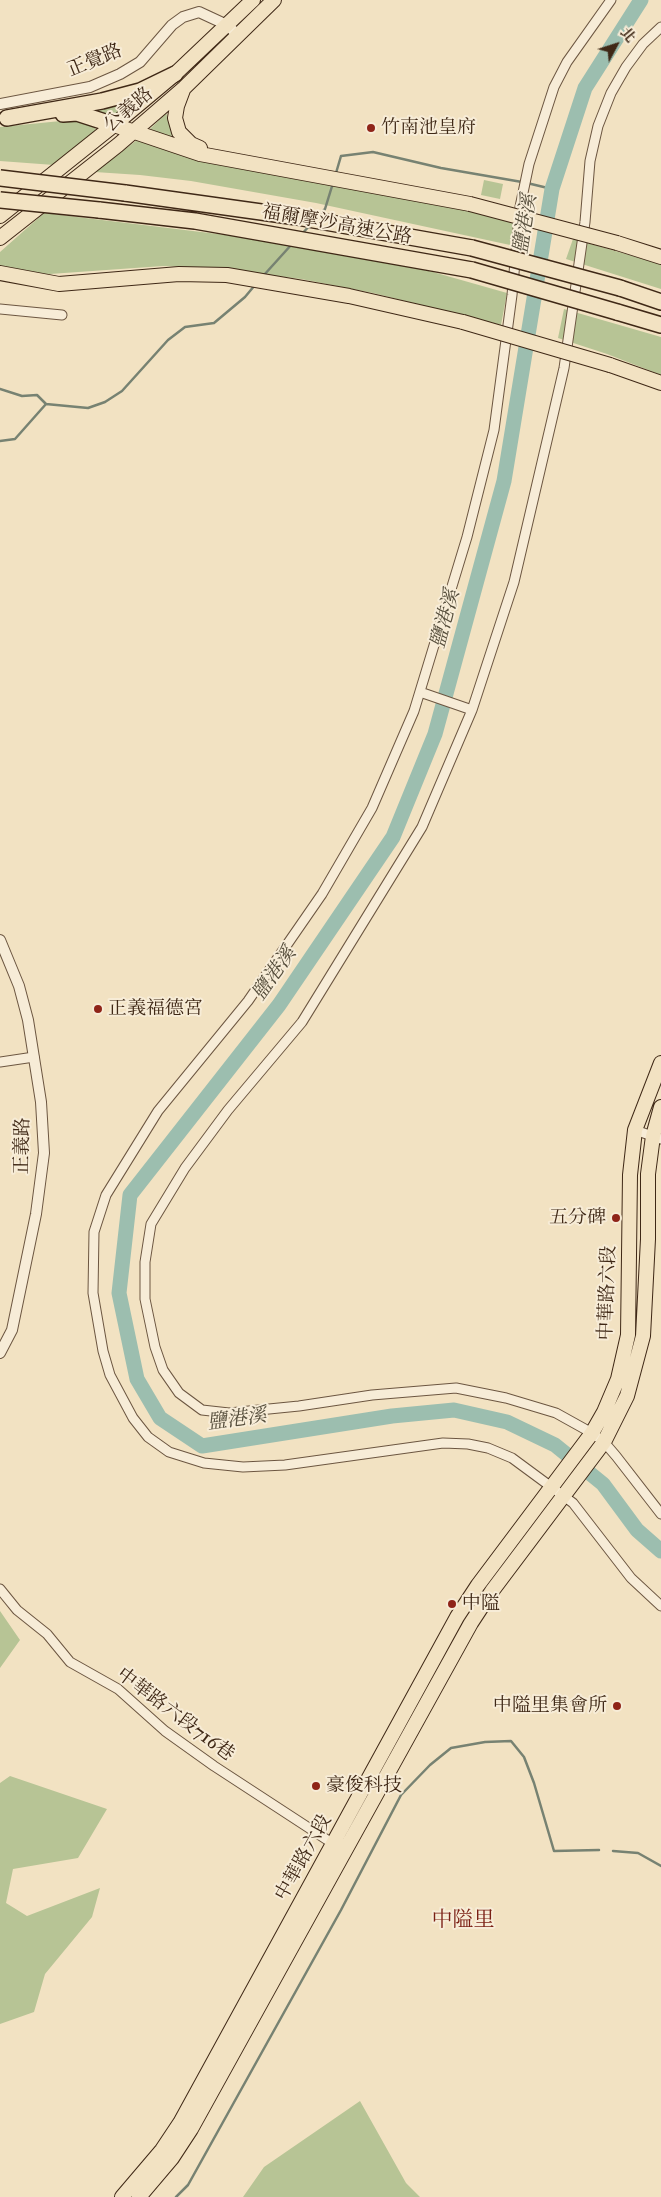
<!DOCTYPE html>
<meta charset="utf-8">
<style>
body{margin:0}
#map{position:relative;width:661px;height:2197px;overflow:hidden;background:#f2e2c2;font-family:"IM FELL Great Primer","Noto Serif TC",serif}
canvas{display:block}
.north{position:absolute;left:591px;top:20px;width:50px;height:50px;-webkit-text-stroke:4px #f7ecd7;paint-order:stroke;rotate:50deg;font-size:14px;font-weight:700;line-height:20px;text-align:center;color:#3f2816}
.north::after{content:'';display:block;margin:auto;width:18px;height:22px;background:#3f2816;clip-path:polygon(50% 0,100% 100%,50% 72%,0 100%)}
</style>
<div id="map">
<canvas width="661" height="2197"></canvas>
<div class="north">北</div>
</div>
<script>
const c = document.querySelector('canvas').getContext('2d');
c.lineJoin = 'round';
function paint(path, color) {
  c.fillStyle = color;
  c.fill(path, 'evenodd');
}
function toPath(rows) {
  const path = new Path2D();
  for (const r of rows) {
    path.moveTo(r[0], r[1]);
    for (let i = 2; i < r.length; i += 2) path.lineTo(r[i], r[i + 1]);
  }
  return path;
}
function trace(path, color, width, dash) {
  c.strokeStyle = color;
  c.lineWidth = width;
  c.lineCap = dash ? 'butt' : 'round';
  c.setLineDash(dash || []);
  c.stroke(path);
}
function drawText(font, color, halo, rows, align = 'center') {
  c.font = font + ' "IM FELL Great Primer","Noto Serif TC",serif';
  c.lineWidth = 4;
  c.setLineDash([]);
  c.textBaseline = 'middle';
  c.strokeStyle = halo;
  c.fillStyle = color;
  for (const [text, x, y, turn = 0] of rows) {
    c.save();
    c.translate(x, y);
    c.rotate((+turn || 0) * Math.PI / 180);
    c.textAlign = isNaN(turn) ? turn : align;
    if (halo) c.strokeText(text, 0, 0);
    c.fillText(text, 0, 0);
    c.restore();
  }
}
paint(toPath([
 [133,98,113,117,82,109],
 [166,113,172,127,181,142,147,132],
 [71,120,92,123,96,130,54,165,0,161,0,127],
 [137,140,432,202,514,223,510,245,316,203,191,181,140,175,95,172],
 [484,180,503,184,500,199,481,195],
 [44,213,259,239,386,261,433,272,507,293,501,325,373,293,301,279,213,268,163,266,50,274,24,273,0,267,0,252],
 [573,239,661,264,661,289,566,259],
 [564,309,661,337,661,375,607,354,558,338],
 [0,1611,20,1640,0,1668],
 [10,1776,107,1809,78,1858,13,1869,6,1903,27,1916,100,1888,92,1917,45,1974,34,2012,0,2024,0,1783],
 [360,2101,406,2183,420,2197,243,2197,264,2167]
]), '#b7c495');
trace(toPath([
 [336,173,341,156,373,152,441,168,522,182],
 [527,183,552,189],
 [319,215,325,209,333,183],
 [301,235,311,224],
 [264,275,292,244],
 [0,389,22,396,37,395,46,404],
 [0,441,15,439,46,404,88,408,105,402,122,391,168,340,185,327,214,323,245,297,255,285],
 [613,1851,638,1853,661,1866],
 [176,2197,188,2185,341,1910,401,1795,430,1765,451,1748,485,1742,511,1741,524,1757,534,1783,554,1851,599,1850]
]), '#778272', 2.5);
trace(toPath([
 [641,0,585,88,552,189,504,481,435,734,393,837,279,1005,130,1195,119,1293,137,1379,160,1418,202,1446,392,1416,454,1410,507,1422,555,1445,603,1484,637,1530,661,1551]
]), '#9cbeaf', 15);
const minor = toPath([
 [611,0,567,62,554,87,529,164,520,207,512,295,494,430,467,537,414,711,372,808,322,894,248,1001,158,1111,106,1195,94,1232,93,1293,103,1351,110,1375,133,1418,148,1437,169,1452,204,1463,243,1467,285,1465,443,1443,468,1444,488,1448,512,1458,573,1503,631,1578,661,1606],
 [661,27,643,44,626,67,611,93,598,126,590,161,585,222,564,368,514,582,472,710,422,827,302,1022,228,1110,185,1168,151,1224,145,1262,145,1299,155,1347,163,1370,179,1393,202,1410,229,1413,299,1406,372,1395,456,1388,506,1398,556,1413,592,1433,604,1442,616,1456,661,1514],
 [0,309,62,315],
 [420,692,472,710],
 [0,1062,34,1057],
 [635,1130,661,1139],
 [0,1589,17,1610,47,1634,70,1662,118,1689,165,1731,214,1766,335,1845]
]);
const tertiary = toPath([
 [0,104,90,87,120,74,140,62,172,25,183,17,199,12,227,25,238,35],
 [0,940,19,986,28,1020,41,1102,44,1153,36,1214,12,1330,0,1353]
]);
const primary = toPath([
 [183,90,177,106,175,118,179,132,191,144,200,148],
 [114,125,200,154,470,204],
 [0,216,114,125,175,74,253,0],
 [0,238,118,145,184,88,274,0],
 [617,243,661,257],
 [0,273,59,284,179,274,227,275,349,296,463,322],
 [610,365,661,383],
 [122,2197,162,2150,180,2123,457,1617,478,1585,592,1433,604,1412,618,1379,628,1335,630,1175,635,1130,661,1063],
 [139,2197,172,2158,191,2129,471,1623,492,1591,604,1442,627,1396,643,1336,648,1239,648,1174,653,1136,661,1107]
]);
const motorway = toPath([
 [63,114,77,113,114,125],
 [7,118,102,101,140,91,175,74],
 [125,193,297,217,472,248],
 [99,210,195,221,472,270],
 [620,288,661,302],
 [617,312,661,325]
]);
trace(minor, '#6c5641', 11);
trace(tertiary, '#6c5641', 12);
trace(primary, '#3f2816', 16);
trace(motorway, '#3f2816', 18);
trace(minor, '#f7ecd7', 9);
trace(tertiary, '#f7ecd7', 10);
trace(primary, '#f2e2c2', 14);
trace(motorway, '#f2e2c2', 15);
const primaryBridge = toPath([
 [470,204,617,243],
 [463,322,610,365]
]);
const motorwayBridge = toPath([
 [0,178,125,193],
 [0,200,99,210],
 [472,248,620,288],
 [472,270,617,312]
]);
trace(primaryBridge, '#3f2816', 16, []);
trace(motorwayBridge, '#3f2816', 18, []);
trace(primaryBridge, '#f2e2c2', 14);
trace(motorwayBridge, '#f2e2c2', 15);
for (const [x, y, r, color] of [
 [371,128,5,"#8f2418"],
 [98,1009,5,"#8f2418"],
 [616,1218,5,"#8f2418"],
 [452,1604,5,"#8f2418"],
 [617,1706,5,"#8f2418"],
 [316,1786,5,"#8f2418"]
]) {
  const dot = new Path2D();
  dot.arc(x, y, r, 0, 2 * Math.PI);
  c.fillStyle = color;
  c.fill(dot);
  trace(dot, '#f7ecd7', 2);
}
drawText('19px', '#3f2816', '#f7ecd7', [
 ["正覺路",95,61,-22],
 ["公義路",129,110,-40],
 ["福爾摩沙高速公路",337,225,10],
 ["正義路",23,1146,-89],
 ["中華路六段",608,1293,-88],
 ["中華路六段716巷",175,1715,37],
 ["中華路六段",304,1858,-61]
]);
drawText('19px', '#3f2816', '#f7ecd7', [
 ["竹南池皇府",381,128],
 ["正義福德宮",108,1009],
 ["五分碑",606,1218,"right"],
 ["中隘",462,1604],
 ["中隘里集會所",607,1706,"right"],
 ["豪俊科技",326,1786]
], 'left');
drawText('italic 20px', '#564e3c', '#f7ecd7', [
 ["鹽港溪",526,224,-81],
 ["鹽港溪",446,619,-75],
 ["鹽港溪",275,974,-55],
 ["鹽港溪",237,1420,-8]
]);
drawText('21px', '#7a1f14', '#f7ecd7', [
 ["中隘里",463,1921]
]);
</script>
